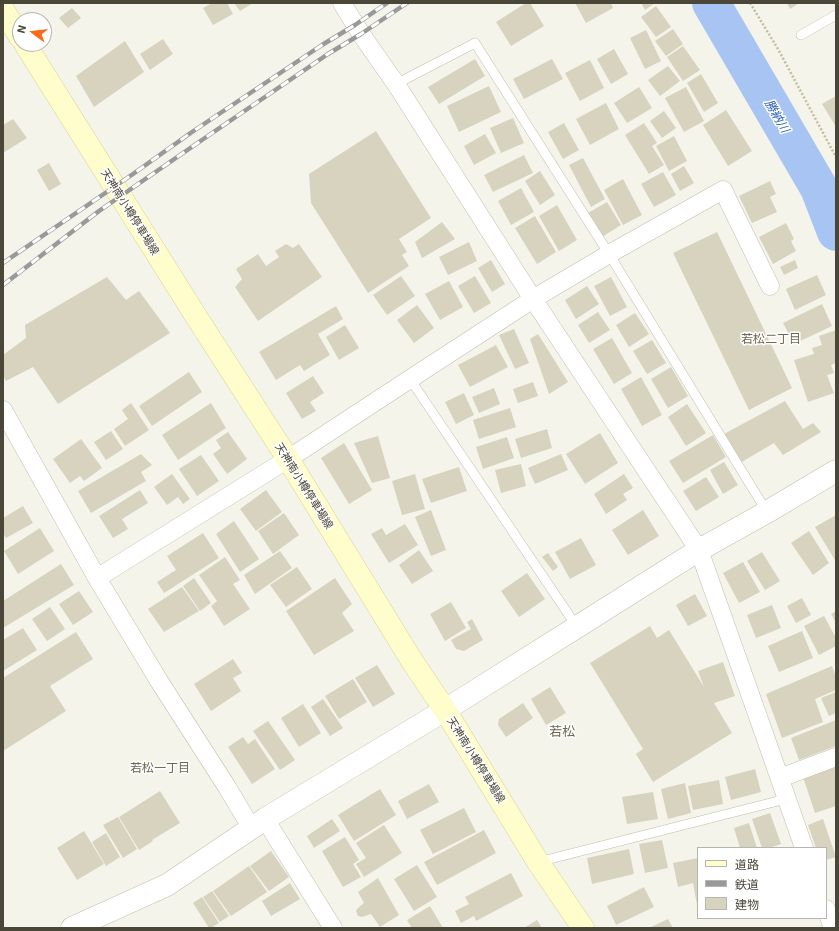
<!DOCTYPE html>
<meta charset="utf-8">
<style>
body{margin:0}
#map{position:relative;width:839px;height:931px;overflow:hidden;background:#f5f4ea;font-family:"Exo 2","Noto Sans JP",sans-serif}
canvas{display:block}
.frame{position:absolute;inset:0;border:4px solid #4a4638;pointer-events:none}
.legend{position:absolute;left:697px;top:847px;width:130px;height:72px;box-sizing:border-box;background:#fff;border:1px solid #b7b5af;margin:0;padding:5px 7px;list-style:none;font-size:12px;color:#4a4638}
.legend li{display:flex;align-items:center;gap:8px;height:20px}
.legend b{width:20px;border:1px solid #b7b5af}
.north{position:absolute;left:12px;top:12px;width:40px;height:40px;box-sizing:border-box;background:#fff;border:1px solid #b7b5af;border-radius:50%;rotate:285deg;font-size:11px;font-weight:700;line-height:16px;text-align:center;color:#4a4638}
.north::after{content:'';display:block;margin:auto;width:14px;height:18px;background:#fc691a;clip-path:polygon(50% 0,100% 100%,50% 72%,0 100%)}
</style>
<div id="map">
<canvas width="839" height="931"></canvas>
<div class="frame"></div>
<ul class="legend">
<li><b style="height:5px;background:#fffdcb"></b>道路</li>
<li><b style="height:5px;background:#999"></b>鉄道</li>
<li><b style="height:11px;background:#d7d3bf"></b>建物</li>
</ul>
<div class="north">N</div>
</div>
<script>
const c = document.querySelector('canvas').getContext('2d');
c.lineJoin = 'round';
function toPath(rows) {
  const path = new Path2D();
  for (const r of rows) {
    path.moveTo(r[0], r[1]);
    for (let i = 2; i < r.length; i += 2) path.lineTo(r[i], r[i + 1]);
  }
  return path;
}
function trace(path, color, width, dash) {
  c.strokeStyle = color;
  c.lineWidth = width;
  c.lineCap = dash ? 'butt' : 'round';
  c.setLineDash(dash || []);
  c.stroke(path);
}
function paint(path, color) {
  c.fillStyle = color;
  c.fill(path, 'evenodd');
}
function drawText(font, color, halo, rows, align = 'center') {
  c.font = font + ' "Exo 2","Noto Sans JP",sans-serif';
  c.lineWidth = 3;
  c.setLineDash([]);
  c.textBaseline = 'middle';
  c.strokeStyle = halo;
  c.fillStyle = color;
  for (const [text, x, y, turn = 0] of rows) {
    c.save();
    c.translate(x, y);
    c.rotate((+turn || 0) * Math.PI / 180);
    c.textAlign = isNaN(turn) ? turn : align;
    if (halo) c.strokeText(text, 0, 0);
    c.fillText(text, 0, 0);
    c.restore();
  }
}
trace(toPath([
 [711,3,819,188,836,232]
]), '#a7c4f2', 38);
paint(toPath([
 [212,3,227,3,233,14,213,25,203,8],
 [234,3,253,3,240,11],
 [526,3,530,3,544,26,511,46,496,22],
 [575,3,611,3,613,8,586,23],
 [641,3,655,3,645,10],
 [787,3,799,3,790,9],
 [656,6,671,27,656,37,641,17],
 [72,8,81,18,68,28,59,18],
 [673,29,683,44,666,56,655,41],
 [646,30,661,61,645,69,630,38],
 [163,39,173,54,150,70,140,54],
 [125,41,144,72,94,107,76,76],
 [683,46,700,70,683,81,667,57],
 [614,49,628,74,611,84,597,59],
 [475,59,485,76,439,104,428,87],
 [552,59,563,79,524,99,513,79],
 [590,60,604,88,580,101,565,73],
 [668,66,680,81,660,96,648,80],
 [701,74,718,103,704,112,687,83],
 [489,86,501,112,459,132,447,106],
 [639,87,652,108,627,123,614,103],
 [686,87,704,121,684,132,665,98],
 [836,96,836,127,822,104],
 [606,103,619,129,590,145,576,119],
 [726,110,752,151,728,166,703,125],
 [664,111,676,128,662,138,650,121],
 [513,118,524,143,501,153,490,128],
 [13,119,27,138,3,153,3,125],
 [564,123,579,150,563,159,548,132],
 [644,123,657,143,652,146,664,165,649,174,625,135],
 [376,131,431,218,399,239,407,252,402,255,409,266,368,293,311,203,309,174],
 [485,134,496,153,474,165,464,146],
 [674,136,687,161,669,171,656,146],
 [524,155,533,173,493,192,484,175],
 [583,158,605,199,591,207,569,165],
 [49,163,61,184,49,191,37,170],
 [684,166,694,183,680,191,671,174],
 [540,171,555,195,540,205,525,181],
 [663,172,676,195,654,207,641,184],
 [623,179,642,215,623,225,604,190],
 [770,181,776,194,770,197,777,212,752,223,739,196],
 [521,188,534,212,511,225,498,201],
 [607,202,621,225,602,237,588,213],
 [557,205,577,240,559,251,539,216],
 [535,216,556,252,537,264,515,228],
 [442,222,455,239,422,258,415,242],
 [786,223,794,239,791,241,796,251,773,264,759,237],
 [717,232,792,388,749,410,673,253],
 [469,242,477,261,448,275,439,257],
 [286,244,293,248,299,244,322,277,258,321,235,287,242,279,236,269,258,254,266,266,279,257,275,251],
 [491,260,505,284,492,292,478,268],
 [795,260,798,268,784,275,780,267],
 [817,275,826,295,795,310,786,289],
 [401,276,415,296,387,315,373,295],
 [475,276,491,303,474,313,458,286],
 [107,277,126,300,139,291,170,333,58,404,33,367,6,381,3,376,3,355,26,338,25,325],
 [611,277,627,307,610,316,594,286],
 [449,281,463,307,440,320,425,294],
 [587,286,599,304,576,319,565,300],
 [822,304,832,326,794,344,783,323],
 [417,305,434,328,414,343,397,320],
 [336,306,343,319,318,334,330,355,304,371,300,365,276,380,259,352],
 [598,312,610,330,589,343,578,325],
 [635,313,649,334,629,347,616,325],
 [345,325,359,348,339,360,326,337],
 [514,329,529,363,515,369,499,335],
 [836,330,836,356,835,357,836,363,831,365,834,373,827,375,834,393,808,402,794,360,814,354,812,348,822,345,819,336],
 [538,334,568,382,549,394,530,339],
 [612,338,632,373,614,384,593,349],
 [652,340,666,363,647,374,633,351],
 [496,345,508,367,470,387,458,365],
 [671,367,688,396,668,408,651,379],
 [189,372,202,392,152,426,139,406],
 [313,376,324,393,310,402,316,411,302,419,286,393],
 [641,377,662,415,642,426,621,389],
 [533,382,538,396,518,403,513,389],
 [494,388,500,404,479,413,472,397],
 [464,393,474,415,456,424,445,402],
 [785,401,803,429,813,423,821,432,783,455,774,443,740,463,724,434],
 [131,403,149,430,125,446,114,429,128,419,122,410],
 [211,403,226,428,178,460,162,435],
 [687,404,706,433,686,446,668,417],
 [510,408,516,427,479,439,473,420],
 [547,429,552,448,521,458,515,439],
 [111,431,123,449,106,460,94,442],
 [228,432,247,459,227,474,213,454,221,448,216,440],
 [600,433,618,463,585,484,566,454],
 [713,435,726,457,683,483,669,461],
 [378,436,390,478,372,483,354,443],
 [507,437,514,458,483,469,476,447],
 [81,439,102,468,84,481,80,476,70,483,53,459],
 [344,443,372,490,349,504,321,458],
 [141,454,152,465,141,472,146,481,91,513,78,491],
 [561,454,568,470,535,484,528,468],
 [201,455,219,481,197,496,179,469],
 [724,462,738,485,723,494,710,470],
 [521,464,526,486,501,493,495,470],
 [459,467,467,491,431,503,422,479],
 [172,474,190,499,183,504,178,497,167,505,154,487],
 [415,474,425,509,402,515,392,481],
 [624,474,633,488,623,494,627,500,606,514,594,494],
 [706,477,719,497,696,511,683,491],
 [140,490,148,503,122,519,128,529,113,538,99,516],
 [266,490,282,512,256,531,240,509],
 [23,506,33,523,6,538,3,533,3,518],
 [431,510,446,550,431,556,415,517],
 [643,510,659,536,628,555,612,530],
 [284,513,299,535,273,554,258,531],
 [836,515,836,562,815,527],
 [234,521,259,559,240,572,216,534],
 [405,524,418,545,389,563,371,534,382,528,386,535],
 [40,528,54,551,18,574,4,551],
 [809,531,829,563,813,575,791,543],
 [203,533,219,558,164,593,157,582,176,570,167,556],
 [581,538,596,565,570,579,555,552],
 [419,550,433,571,412,584,399,565],
 [280,551,292,568,255,594,244,575],
 [762,552,780,581,765,590,747,561],
 [548,553,558,567,553,571,542,557],
 [225,557,240,580,233,584,250,609,224,626,211,606,217,601,199,575],
 [743,562,760,592,739,603,723,573],
 [61,564,74,585,3,628,3,601],
 [297,567,312,589,286,607,270,585],
 [527,573,545,599,519,617,501,591],
 [194,578,211,603,200,611,183,586],
 [335,578,352,604,342,613,354,631,314,655,286,611],
 [182,587,199,611,164,632,148,609],
 [79,591,93,612,73,625,59,604],
 [695,594,707,616,688,626,676,605],
 [802,598,811,615,796,623,787,606],
 [451,602,466,628,445,641,430,614],
 [772,605,781,628,756,638,747,615],
 [50,607,65,629,47,641,32,619],
 [836,611,836,623,831,614],
 [824,616,836,638,836,646,819,655,804,626],
 [472,619,483,640,464,651,456,649,451,640,471,629,467,622],
 [650,626,657,638,669,630,704,687,698,671,723,662,735,696,714,703,732,733,653,782,636,754,643,749,590,663],
 [23,628,37,650,3,671,3,640],
 [802,631,813,658,779,672,768,646],
 [76,632,93,659,50,686,66,711,3,751,3,678],
 [233,659,242,673,233,678,241,691,211,711,194,684],
 [377,665,395,694,373,707,355,678],
 [832,666,836,677,836,690,815,699,823,722,782,738,766,694],
 [353,679,367,702,339,719,325,696],
 [550,687,566,713,546,725,531,699],
 [836,692,836,713,829,716,821,698],
 [323,699,343,728,330,736,311,707],
 [523,703,533,718,506,737,498,725,499,719],
 [303,704,321,733,299,747,281,718],
 [836,720,836,746,799,760,791,738],
 [268,721,295,760,280,770,253,731],
 [243,737,248,744,255,739,275,769,252,784,228,747],
 [835,766,836,769,836,806,815,813,803,777],
 [755,769,761,792,731,800,725,777],
 [719,780,723,804,693,810,688,786],
 [685,783,691,813,668,819,661,789],
 [429,784,439,802,407,819,398,801],
 [380,789,396,815,354,841,338,815],
 [160,791,180,823,152,840,153,841,139,850,119,817],
 [653,792,658,819,627,824,622,797],
 [464,808,476,832,433,854,420,830],
 [770,813,781,844,769,848,762,848,752,819],
 [118,817,137,849,123,858,103,825],
 [332,819,340,831,314,848,307,836],
 [823,819,836,857,826,860,826,848,816,848,808,825],
 [749,823,757,848,740,848,734,828],
 [384,825,402,853,364,877,356,864,366,858,356,843],
 [484,830,496,853,437,885,424,862],
 [84,831,104,864,77,880,57,848],
 [106,833,120,857,106,866,92,842],
 [345,837,359,860,353,864,361,877,343,887,322,851],
 [662,840,668,868,645,873,639,844],
 [629,849,634,874,592,884,587,858],
 [271,851,289,877,269,891,250,866],
 [698,858,698,905,697,905,693,883,678,887,673,863],
 [417,865,437,897,414,911,394,879],
 [249,866,267,892,231,916,213,891],
 [511,873,523,896,476,921,474,916,461,923,455,911,469,904,465,897],
 [378,878,399,915,380,927,371,914,362,917,358,916,356,911,358,908,364,903,358,892],
 [290,883,300,899,271,916,262,901],
 [644,887,654,907,616,925,607,906],
 [212,891,229,916,220,922,203,897],
 [202,897,219,923,211,928,209,928,193,903],
 [430,906,443,928,412,928,407,920],
 [668,919,673,928,649,928],
 [537,920,542,928,524,928]
]), '#d7d3bf');
const service = toPath([
 [801,35,836,15],
 [396,84,475,43,609,254,767,512],
 [410,379,577,627],
 [538,862,786,799]
]);
const minor = toPath([
 [342,3,361,34,396,84,533,299,699,550,761,725,804,848],
 [3,410,97,578,159,681,227,787,252,829],
 [97,578,288,459,410,379,533,299,609,254,723,190,770,286],
 [780,778,836,757],
 [265,819,333,928],
 [826,909,833,928]
]);
const tertiary = toPath([
 [72,928,167,885,265,819,445,710,577,627,699,550,767,512,836,471]
]);
const secondary = toPath([
 [3,11,4,11,20,37],
 [25,44,199,321,288,459,412,661,445,710,538,862,583,928]
]);
trace(service, '#c1beac', 10);
trace(minor, '#c1beac', 19);
trace(tertiary, '#c1beac', 23);
trace(secondary, '#d6d29a', 23);
trace(toPath([
 [750,3,778,49,836,157]
]), '#c3bd9d', 2.5, [2, 2]);
trace(service, '#fff', 9);
trace(minor, '#fff', 18);
trace(tertiary, '#fff', 22);
trace(secondary, '#fffdcb', 22);
const rail = toPath([
 [3,263,133,174,192,132,322,45,355,25,387,3],
 [3,285,99,211,199,142,328,54,361,34,407,3]
]);
trace(rail, '#999', 4.5);
trace(rail, '#fff', 3, [9]);
drawText('11px', '#4a4638', '#fff', [
 ["天神南小樽停車場線",130,212,58],
 ["天神南小樽停車場線",304,486,58],
 ["天神南小樽停車場線",476,760,58]
]);
drawText('italic 12px', '#2e63b8', '#fff', [
 ["勝納川",777,116,60]
]);
drawText('12px', '#6d674f', '#fff', [
 ["若松二丁目",771,339],
 ["若松一丁目",160,768]
]);
drawText('13px', '#6d674f', '#fff', [
 ["若松",562,732]
]);
</script>
